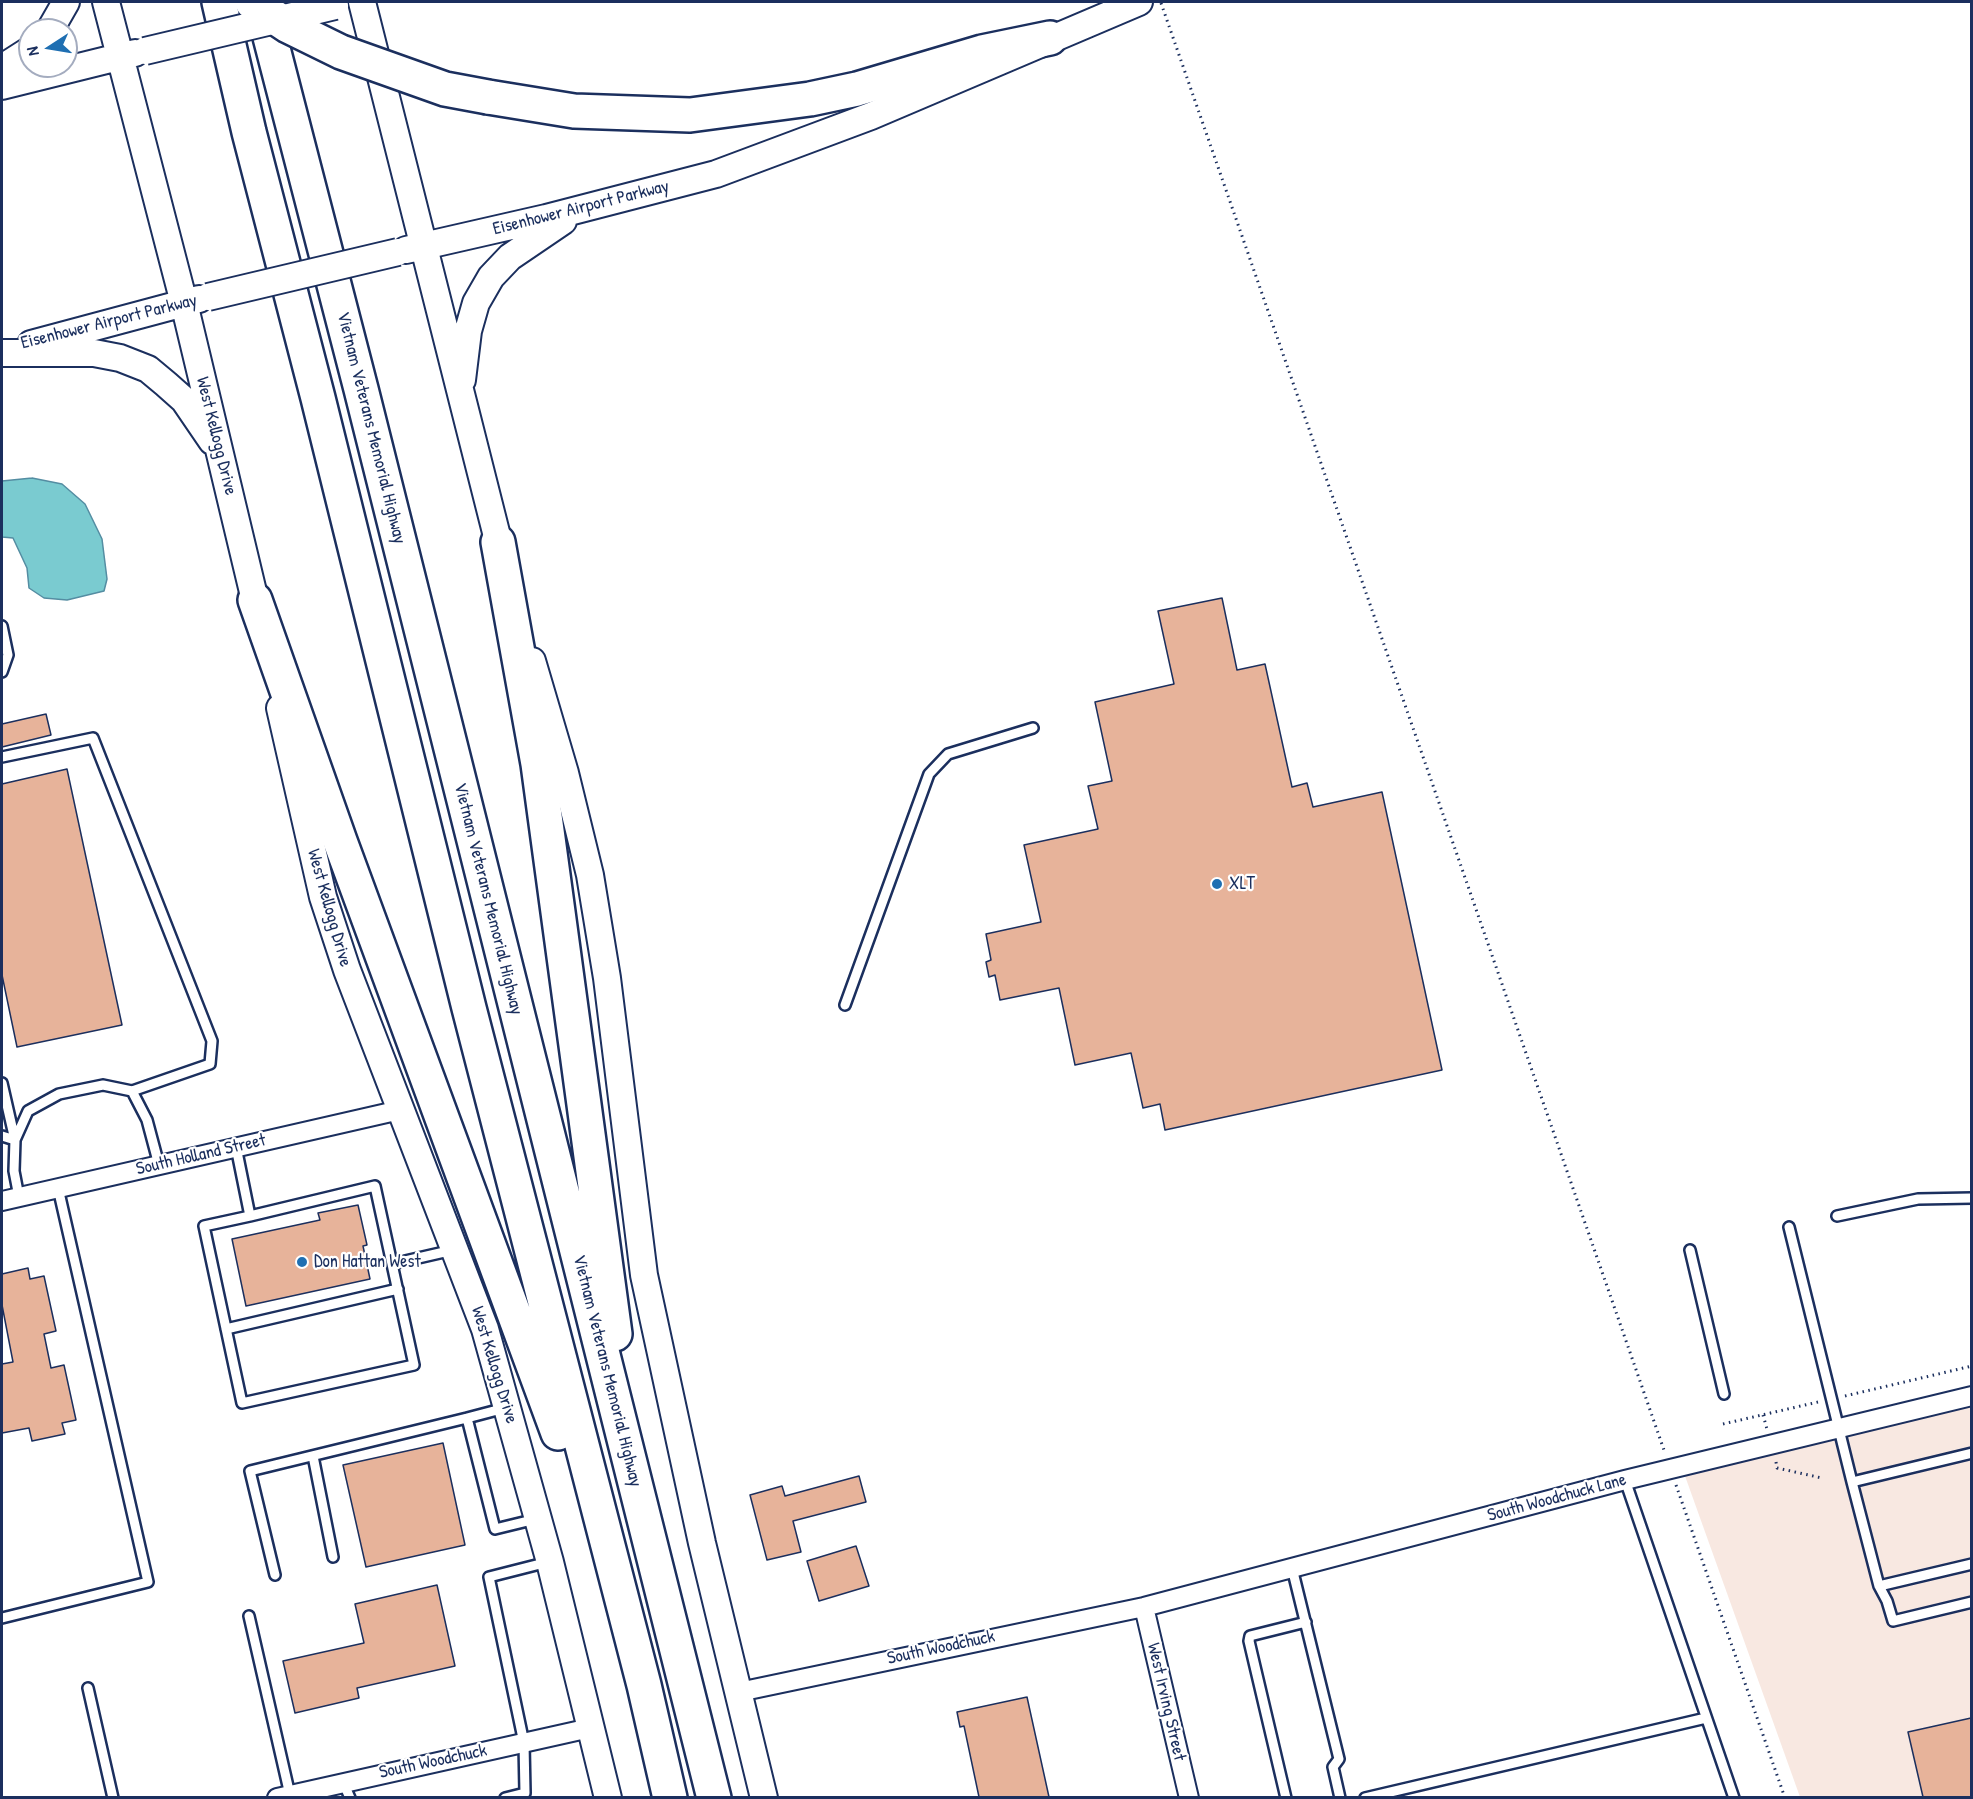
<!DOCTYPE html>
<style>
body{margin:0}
#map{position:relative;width:1973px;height:1799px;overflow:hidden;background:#fff;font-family:"Patrick Hand",sans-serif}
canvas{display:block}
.frame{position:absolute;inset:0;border:3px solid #1b2f5e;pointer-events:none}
.north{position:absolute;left:18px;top:18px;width:60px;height:60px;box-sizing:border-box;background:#fff;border:2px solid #a4acbf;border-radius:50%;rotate:258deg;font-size:16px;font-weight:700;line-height:24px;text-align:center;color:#1b2f5e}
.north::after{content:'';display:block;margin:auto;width:21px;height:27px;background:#1f6fb2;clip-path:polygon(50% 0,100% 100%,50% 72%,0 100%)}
</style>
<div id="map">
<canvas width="1973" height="1799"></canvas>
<div class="frame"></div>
<div class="north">N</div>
</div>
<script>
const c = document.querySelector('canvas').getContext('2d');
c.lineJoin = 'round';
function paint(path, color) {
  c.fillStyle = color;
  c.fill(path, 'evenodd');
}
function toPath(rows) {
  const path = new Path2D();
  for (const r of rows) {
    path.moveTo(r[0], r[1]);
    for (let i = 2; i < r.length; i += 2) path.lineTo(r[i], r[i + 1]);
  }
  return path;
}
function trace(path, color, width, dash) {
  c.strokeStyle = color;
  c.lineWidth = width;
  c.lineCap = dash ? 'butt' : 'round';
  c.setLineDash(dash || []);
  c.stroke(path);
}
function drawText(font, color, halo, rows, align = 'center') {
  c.font = font + ' "Patrick Hand",sans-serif';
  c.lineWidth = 4.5;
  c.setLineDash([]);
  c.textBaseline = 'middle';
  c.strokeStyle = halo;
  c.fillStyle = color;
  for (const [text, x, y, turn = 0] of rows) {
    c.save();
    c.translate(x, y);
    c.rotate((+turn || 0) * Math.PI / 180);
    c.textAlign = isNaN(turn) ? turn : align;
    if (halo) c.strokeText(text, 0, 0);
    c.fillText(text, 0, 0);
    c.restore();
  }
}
paint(toPath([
 [1971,1394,1971,1797,1800,1797,1680,1462]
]), '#f8e8e1');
const water = toPath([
 [32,478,62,484,85,504,102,539,107,579,104,591,67,600,44,598,29,588,27,568,13,538,2,537,2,481,32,478]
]);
paint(water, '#7acbd0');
trace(water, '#548da2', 1.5);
const building = toPath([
 [1222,598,1237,670,1265,664,1292,787,1307,783,1313,807,1382,792,1442,1070,1165,1130,1160,1104,1143,1108,1131,1053,1075,1065,1059,988,1000,1000,995,975,989,977,986,962,991,960,986,934,1041,922,1024,845,1098,829,1088,786,1112,781,1095,702,1174,684,1158,611,1222,598],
 [46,714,51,735,2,747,2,724,46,714],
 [67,769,122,1025,17,1047,2,975,2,784,67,769],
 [358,1205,367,1245,363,1246,370,1279,246,1306,232,1239,320,1220,318,1213,358,1205],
 [28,1268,30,1279,44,1276,56,1331,44,1334,51,1368,64,1365,76,1420,62,1423,65,1434,32,1441,29,1428,2,1433,2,1364,13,1362,2,1305,2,1274,28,1268],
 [443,1443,465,1545,366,1567,343,1465,443,1443],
 [859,1476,866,1502,793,1521,801,1552,767,1560,750,1495,782,1486,785,1496,859,1476],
 [856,1546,869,1586,819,1601,807,1561,856,1546],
 [437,1585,455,1666,357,1688,359,1698,295,1713,283,1661,364,1643,355,1604,437,1585],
 [1027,1697,1049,1797,979,1797,964,1726,960,1727,957,1712,1027,1697],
 [1971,1718,1971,1797,1923,1797,1908,1732,1971,1718]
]);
paint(building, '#e7b39a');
trace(building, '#1b2f5e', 1.5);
const service = toPath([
 [2,626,8,655,2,672],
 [2,757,93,738,212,1041,210,1064,132,1091],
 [845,1005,929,774,948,754,1033,728],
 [2,1083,15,1140,2,1136],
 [236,1147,250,1216,375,1186,392,1264,453,1250],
 [19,1197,14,1171,15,1140,28,1111,59,1094,103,1085,132,1091,147,1120,159,1165],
 [250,1216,204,1226,242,1403,414,1365,392,1264],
 [1837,1216,1918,1199,1972,1198],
 [1789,1227,1852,1482,1879,1586,1887,1601,1893,1621,1972,1602],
 [1690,1250,1724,1394],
 [226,1329,398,1289],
 [505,1408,467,1418,495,1529,536,1519],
 [313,1456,333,1557],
 [1625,1480,1734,1798],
 [1852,1482,1972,1453],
 [1292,1568,1339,1759,1333,1767,1340,1798],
 [275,1575,250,1471,467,1418],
 [1879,1586,1972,1564],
 [249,1616,290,1795],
 [2,1618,148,1582,58,1188],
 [88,1688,113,1798],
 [343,1782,350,1798],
 [505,1798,525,1793,524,1743,489,1577,548,1562],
 [1286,1798,1249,1641,1250,1636,1306,1622],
 [1365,1798,1706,1718]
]);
const minor = toPath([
 [2,1201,400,1110],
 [1144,1607,1189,1798],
 [739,1692,1144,1607,1625,1480,1972,1396],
 [277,1798,590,1728]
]);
const secondary = toPath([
 [106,2,184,303,259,617],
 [362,2,503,560],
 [50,30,66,2],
 [2,68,30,50],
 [2,86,135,53],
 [406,250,546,218,716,174,871,116,1139,2],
 [31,344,199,299],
 [2,353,94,353,120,358,148,369,166,384,184,400,212,441],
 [462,380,468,331,476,303,491,277,510,257,563,221],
 [532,661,565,773,590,875,607,978,644,1275,702,1543,764,1798],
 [280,708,323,897,347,970,485,1329,550,1562,608,1798]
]);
const motorway = toPath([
 [219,2,249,132,318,398,469,1008,644,1685,670,1798],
 [261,2,361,389,714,1798],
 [488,97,574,111,690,115,810,99,857,89,982,52,1050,38],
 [498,542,538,764,615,1334],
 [255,600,340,841,558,1433]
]);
trace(service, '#1b2f5e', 14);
trace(minor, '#1b2f5e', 22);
trace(secondary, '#1b2f5e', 30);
trace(motorway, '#1b2f5e', 38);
trace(toPath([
 [1161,3,1665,1453],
 [1845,1396,1972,1366],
 [1763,1415,1767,1429],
 [1723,1424,1818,1402],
 [1776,1462,1777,1468,1822,1478],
 [1676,1485,1785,1798]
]), '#1b2f5e', 3, [1.5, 4.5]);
trace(service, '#fff', 9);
trace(minor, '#fff', 18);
trace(secondary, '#fff', 26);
trace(motorway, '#fff', 33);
const secondaryBridge = toPath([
 [145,51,335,6],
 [208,297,398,252]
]);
const motorwayBridge = toPath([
 [252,2,288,26,341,52,445,89,488,97]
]);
trace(secondaryBridge, '#1b2f5e', 30, []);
trace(motorwayBridge, '#1b2f5e', 38, []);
trace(secondaryBridge, '#fff', 26);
trace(motorwayBridge, '#fff', 33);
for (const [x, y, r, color] of [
 [1217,884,6,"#1f6fb2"],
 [302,1262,6,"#1f6fb2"]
]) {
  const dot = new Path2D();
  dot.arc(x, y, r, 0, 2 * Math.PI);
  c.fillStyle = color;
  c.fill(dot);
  trace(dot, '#fff', 2);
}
drawText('18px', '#1b2f5e', '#fff', [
 ["Eisenhower Airport Parkway",581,208,-14],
 ["Eisenhower Airport Parkway",109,322,-14],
 ["Vietnam Veterans Memorial Highway",371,428,76],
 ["West Kellogg Drive",216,436,76],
 ["Vietnam Veterans Memorial Highway",488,899,76],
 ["West Kellogg Drive",329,908,74],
 ["South Holland Street",201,1155,-13],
 ["West Kellogg Drive",494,1365,73],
 ["Vietnam Veterans Memorial Highway",607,1371,76],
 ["South Woodchuck Lane",1557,1498,-15],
 ["South Woodchuck",941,1648,-12],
 ["West Irving Street",1166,1702,77],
 ["South Woodchuck",433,1762,-12]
]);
drawText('18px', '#1b2f5e', '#fff', [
 ["XLT",1229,884],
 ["Don Hattan West",314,1262]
], 'left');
</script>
